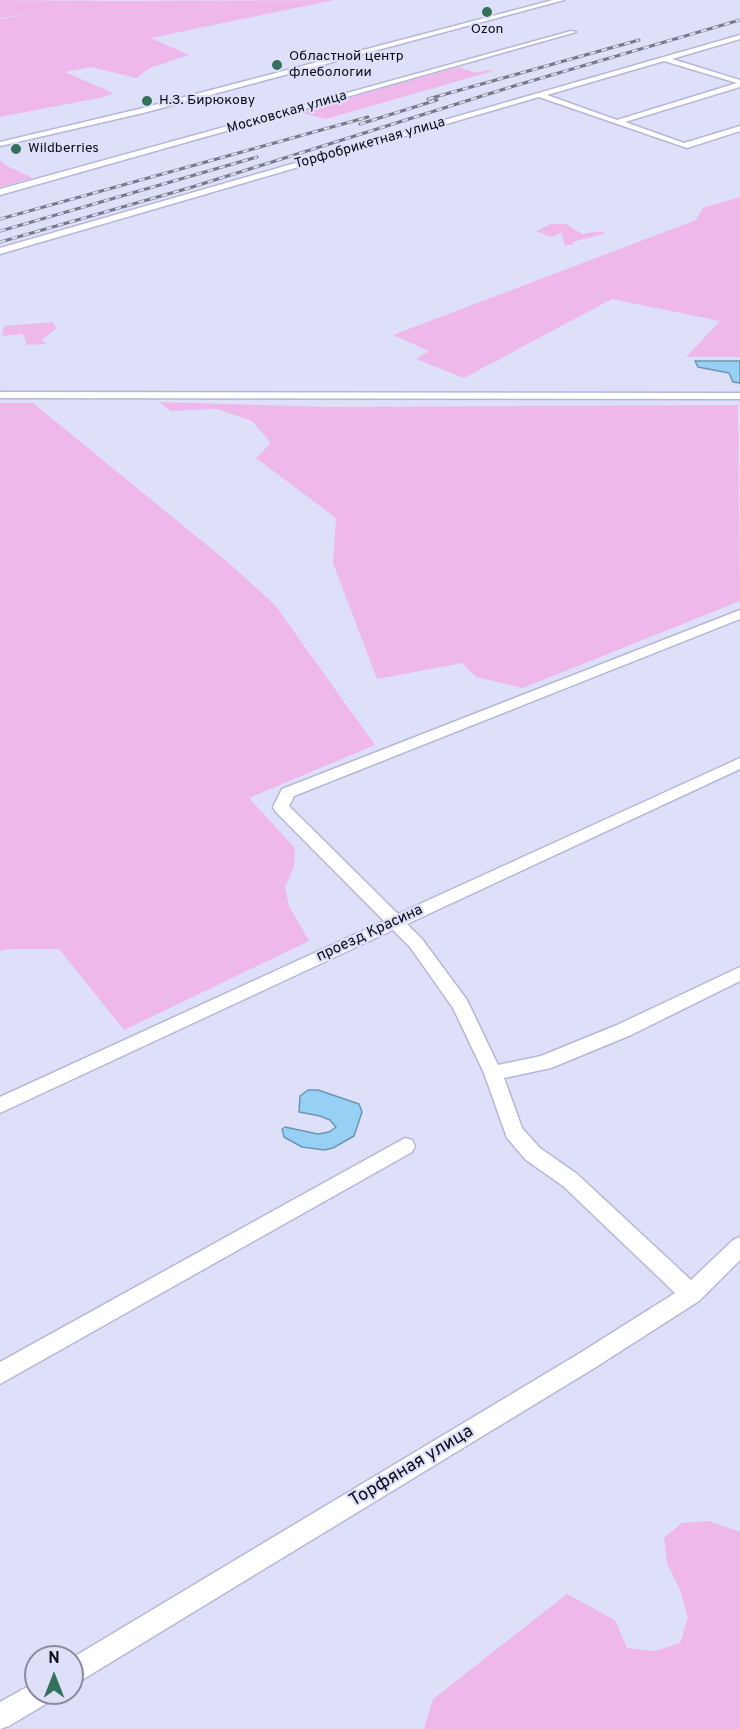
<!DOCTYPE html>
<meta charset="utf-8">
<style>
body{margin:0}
#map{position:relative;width:740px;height:1729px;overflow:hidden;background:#dee0fa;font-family:Overpass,sans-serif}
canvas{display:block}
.north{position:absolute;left:24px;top:1645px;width:60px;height:60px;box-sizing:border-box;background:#dee0fa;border:2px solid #8a8b9f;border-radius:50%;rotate:0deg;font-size:16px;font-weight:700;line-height:24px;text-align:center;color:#0b0c16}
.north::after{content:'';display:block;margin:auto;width:21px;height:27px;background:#34715d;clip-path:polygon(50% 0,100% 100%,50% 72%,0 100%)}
</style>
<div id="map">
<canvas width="740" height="1729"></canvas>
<div class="north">N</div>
</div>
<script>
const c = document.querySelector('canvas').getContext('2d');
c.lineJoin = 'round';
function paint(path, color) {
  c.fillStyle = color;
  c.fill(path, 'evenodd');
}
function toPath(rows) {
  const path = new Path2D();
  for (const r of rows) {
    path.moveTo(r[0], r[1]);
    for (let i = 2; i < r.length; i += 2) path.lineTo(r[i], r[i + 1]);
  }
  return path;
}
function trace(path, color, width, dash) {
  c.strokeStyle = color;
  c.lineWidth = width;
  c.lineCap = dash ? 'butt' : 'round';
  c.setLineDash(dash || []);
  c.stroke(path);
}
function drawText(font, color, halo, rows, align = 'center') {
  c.font = font + ' Overpass,sans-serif';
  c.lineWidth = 4.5;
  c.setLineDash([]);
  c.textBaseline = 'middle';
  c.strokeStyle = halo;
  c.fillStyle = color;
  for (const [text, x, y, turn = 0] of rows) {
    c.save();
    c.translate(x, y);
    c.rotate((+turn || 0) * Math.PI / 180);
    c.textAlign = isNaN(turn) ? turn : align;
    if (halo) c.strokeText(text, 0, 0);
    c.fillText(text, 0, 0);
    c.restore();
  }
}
paint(toPath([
 [0,0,119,1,334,0,151,38,189,55,150,68,136,78,91,67,65,72,113,93,104,97,0,117,0,19,30,14,0,18],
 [459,67,476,73,487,70,493,71,326,119,298,112],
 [0,160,7,166,33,178,0,187],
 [740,197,740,357,686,357,720,321,612,299,464,378,416,359,429,351,393,335,696,220,703,208],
 [551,224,566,224,582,234,601,231,606,233,573,242,573,245,565,245,561,233,551,237,536,231],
 [53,322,56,329,42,339,46,344,27,345,23,334,2,336,4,326],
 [159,402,330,407,738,405,740,601,523,688,476,677,462,663,377,679,333,563,336,518,256,458,271,443,252,421,217,409,171,411],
 [0,403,33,403,230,564,275,605,375,745,249,798,295,848,294,867,285,887,289,906,309,941,124,1030,59,949,10,949,0,951],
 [709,1521,740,1532,740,1729,424,1729,433,1699,567,1594,615,1620,627,1648,655,1651,680,1643,688,1618,680,1590,667,1563,664,1538,682,1523]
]), '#eeb8eb');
const water = toPath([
 [695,361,740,361,740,383,733,382,729,373,698,367,695,361],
 [308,1090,318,1090,359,1104,362,1112,354,1136,333,1148,324,1150,302,1147,284,1137,282,1129,285,1127,318,1134,329,1132,336,1127,330,1120,320,1116,299,1112,300,1096,308,1090]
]);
paint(water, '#97d0f5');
trace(water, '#6d95b2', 1.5);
const minor = toPath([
 [553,0,564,0,143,113,0,146,0,142,139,109,553,0],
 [571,31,576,32,0,195,0,189,571,31],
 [740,35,740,39,672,59,740,80,740,87,625,122,684,143,740,126,740,131,687,148,539,97,0,254,0,248,740,35],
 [664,61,737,83,617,120,547,95,664,61],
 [0,392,740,393,740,399,0,398,0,392],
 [740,610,740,619,294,796,289,806,398,914,740,758,740,769,407,924,422,939,467,1000,498,1065,541,1056,617,1025,740,967,740,981,631,1035,551,1068,504,1078,522,1128,540,1148,577,1174,691,1280,733,1240,740,1237,740,1260,699,1301,596,1367,72,1686,72,1658,580,1353,675,1293,563,1186,526,1160,507,1138,484,1073,453,1008,410,947,393,930,0,1113,0,1097,384,921,275,811,273,807,282,789,740,610],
 [405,1138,412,1140,415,1146,412,1152,0,1384,0,1362,405,1138],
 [36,1682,36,1693,53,1693,49,1702,9,1726,0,1729,0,1702,36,1682]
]);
trace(minor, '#b5b7d7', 3);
paint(minor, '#fff');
const rail = toPath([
 [428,99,639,40],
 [360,124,437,100],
 [0,219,368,117],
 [0,231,257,157],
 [0,242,189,188,514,86,740,20]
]);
trace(rail, '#767789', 3);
trace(rail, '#dee0fa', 2, [6]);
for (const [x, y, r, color] of [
 [487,12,6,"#34715d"],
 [277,65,6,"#34715d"],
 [147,101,6,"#34715d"],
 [16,149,6,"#34715d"]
]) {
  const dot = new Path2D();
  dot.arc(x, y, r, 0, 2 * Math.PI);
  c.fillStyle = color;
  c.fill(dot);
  trace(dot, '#dee0fa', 2);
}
drawText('14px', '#0b0c16', '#dee0fa', [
 ["Ozon",487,30,"center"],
 ["Областной центр",289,57],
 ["флебологии",289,73],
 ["Н.З. Бирюкову",159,101],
 ["Wildberries",28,149]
], 'left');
drawText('14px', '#0b0c16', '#dee0fa', [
 ["Московская улица",287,113,-16],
 ["Торфобрикетная улица",370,144,-16]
]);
drawText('15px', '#0b0c16', '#dee0fa', [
 ["проезд Красина",370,934,-25]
]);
drawText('18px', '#0b0c16', '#dee0fa', [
 ["Торфяная улица",412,1467,-31]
]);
</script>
